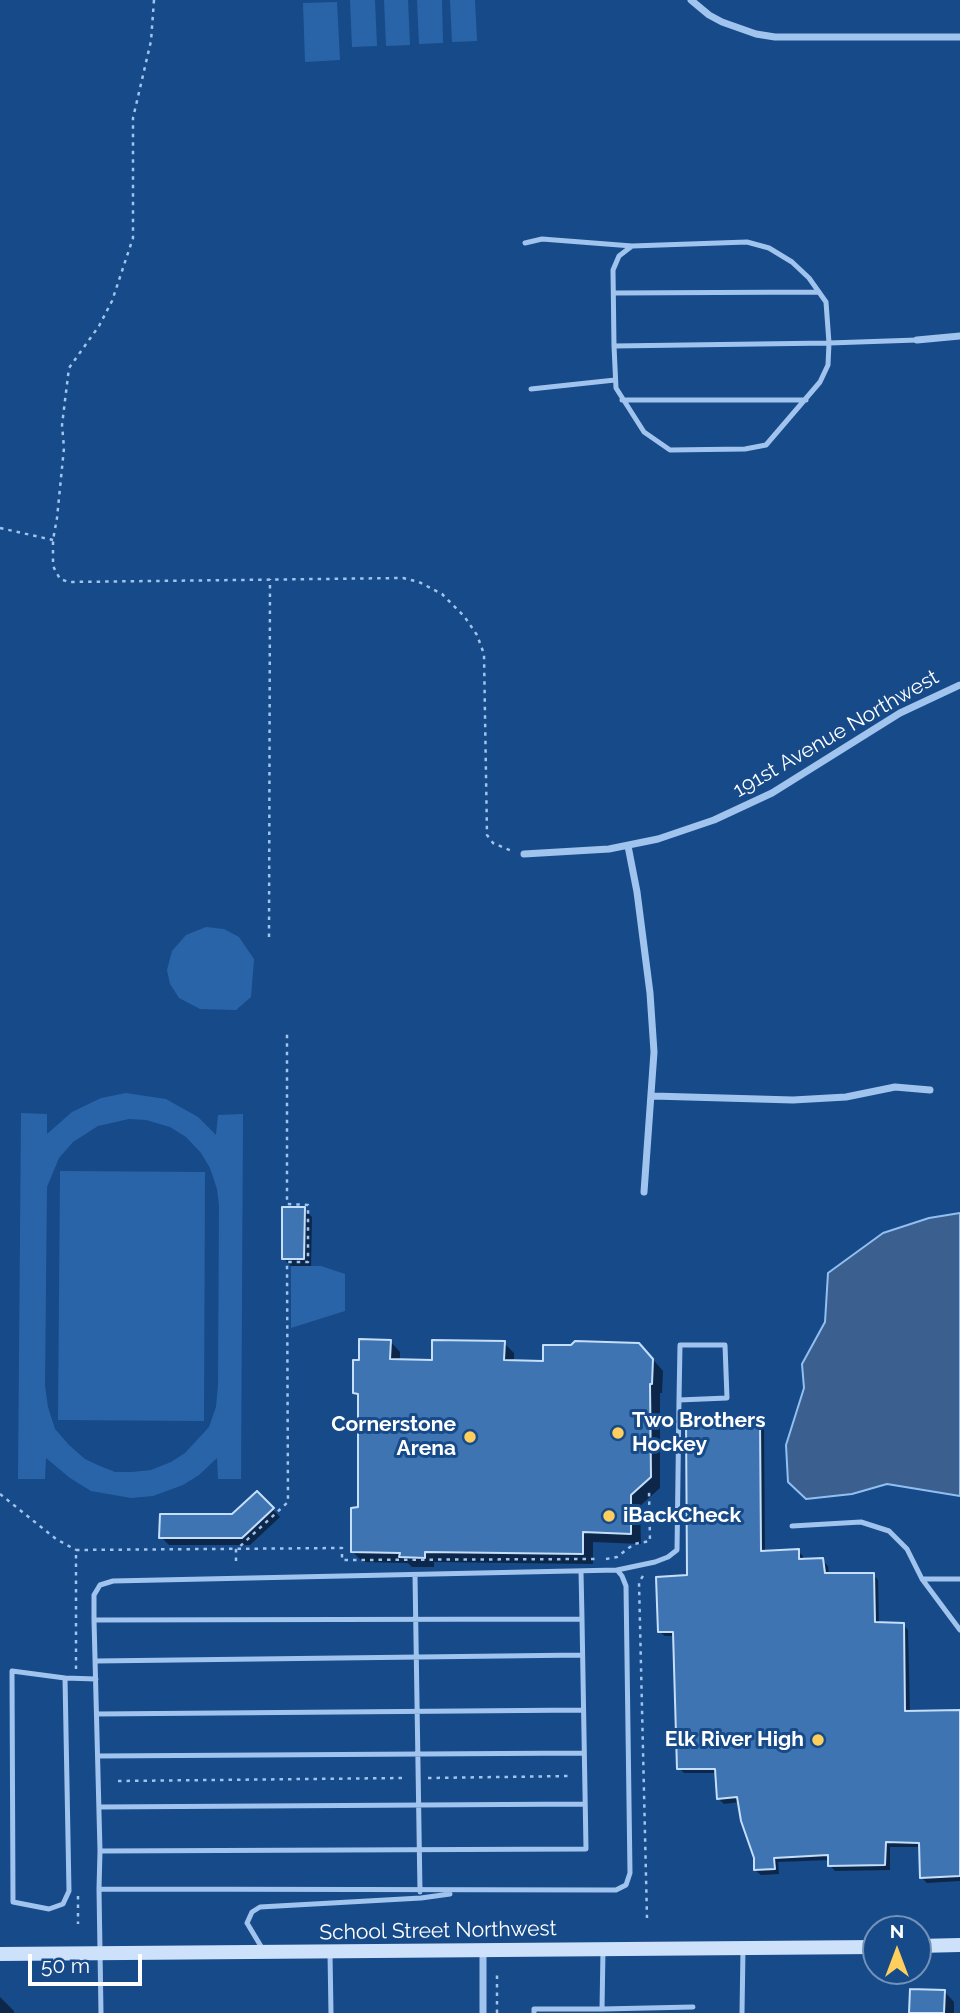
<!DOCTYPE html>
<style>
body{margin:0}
#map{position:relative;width:960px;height:2013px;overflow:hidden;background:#174a89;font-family:Raleway,sans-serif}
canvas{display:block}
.north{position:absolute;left:862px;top:1915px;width:70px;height:70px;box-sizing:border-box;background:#174a89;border:2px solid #7492b8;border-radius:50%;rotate:0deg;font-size:19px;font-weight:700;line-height:28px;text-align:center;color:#fff}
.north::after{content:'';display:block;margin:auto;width:24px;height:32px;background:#ffcf5d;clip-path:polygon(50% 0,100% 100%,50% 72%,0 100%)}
.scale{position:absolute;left:28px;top:1954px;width:114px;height:32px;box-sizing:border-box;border:4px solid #fff;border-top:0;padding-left:9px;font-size:21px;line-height:24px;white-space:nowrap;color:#fff;-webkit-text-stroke:5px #174a89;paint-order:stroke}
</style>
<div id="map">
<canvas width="960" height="2013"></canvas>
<div class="north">N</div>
<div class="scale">50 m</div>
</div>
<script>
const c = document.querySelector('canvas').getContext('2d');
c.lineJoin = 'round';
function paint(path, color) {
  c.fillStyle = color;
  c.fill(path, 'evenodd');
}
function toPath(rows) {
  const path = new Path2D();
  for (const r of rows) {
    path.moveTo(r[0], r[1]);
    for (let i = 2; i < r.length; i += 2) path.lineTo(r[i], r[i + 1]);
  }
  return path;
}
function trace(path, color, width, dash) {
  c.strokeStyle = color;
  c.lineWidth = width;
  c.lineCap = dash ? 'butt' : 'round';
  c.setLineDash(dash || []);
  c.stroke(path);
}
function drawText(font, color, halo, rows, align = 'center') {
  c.font = font + ' Raleway,sans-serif';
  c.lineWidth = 6;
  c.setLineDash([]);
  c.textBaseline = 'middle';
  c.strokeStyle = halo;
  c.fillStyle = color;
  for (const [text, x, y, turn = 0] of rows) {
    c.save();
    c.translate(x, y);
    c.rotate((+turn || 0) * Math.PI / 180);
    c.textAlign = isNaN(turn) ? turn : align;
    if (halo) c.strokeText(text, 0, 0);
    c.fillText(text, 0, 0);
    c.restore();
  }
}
paint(toPath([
 [350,0,375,0,377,46,352,47],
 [384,0,408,0,410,45,386,46],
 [417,0,442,0,443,43,419,44],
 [450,0,475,0,477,41,452,42],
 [337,2,340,60,305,62,303,3],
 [206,927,224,929,239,937,254,959,251,997,236,1010,200,1009,179,998,170,984,167,970,172,951,186,935],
 [126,1093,166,1099,198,1117,216,1135,218,1115,243,1114,241,1479,218,1479,217,1458,199,1475,183,1485,153,1496,131,1498,91,1491,70,1478,46,1458,45,1479,18,1479,21,1113,47,1114,47,1134,72,1112,101,1098],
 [129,1119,146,1120,170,1127,186,1137,201,1153,210,1168,217,1189,219,1206,218,1385,216,1407,209,1427,185,1453,171,1462,151,1470,132,1472,115,1472,100,1466,85,1459,69,1445,55,1429,48,1407,45,1386,47,1187,59,1158,73,1142,98,1126],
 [60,1171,205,1172,204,1421,58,1420],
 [291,1266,321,1266,345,1274,345,1311,291,1328]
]), '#2a64a8');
const water = toPath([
 [960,1213,960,1496,887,1484,852,1494,806,1499,788,1482,786,1445,804,1388,802,1364,825,1322,828,1273,883,1233,929,1218,960,1213]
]);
paint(water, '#3b608f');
trace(water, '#92bff1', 2);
paint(toPath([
 [304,1209,312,1217,311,1266,291,1266,283,1258],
 [390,1341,400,1352,400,1361,433,1361,504,1343,514,1353,514,1362,544,1362,649,1355,663,1371,662,1393,660,1393,660,1488,640,1506,641,1544,593,1542,593,1564,434,1562,434,1567,412,1567,408,1563,363,1562,352,1551,360,1509,360,1397,355,1393,361,1361],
 [759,1422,764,1427,765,1553,798,1551,803,1556,803,1561,822,1560,828,1566,829,1575,873,1574,878,1580,879,1624,903,1624,908,1630,910,1712,960,1712,960,1881,927,1883,922,1878,921,1847,890,1847,890,1870,835,1871,830,1865,830,1860,778,1862,779,1874,761,1875,755,1870,756,1858,740,1802,724,1804,719,1799,717,1773,684,1773,679,1768,675,1636,665,1636,659,1631,689,1577],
 [257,1493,280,1517,250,1545,169,1545,161,1537,232,1516],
 [944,1991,954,2002,954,2013,911,2013],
 [0,1997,14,2011,14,2013,0,2013]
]), '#0007');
const building = toPath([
 [282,1207,305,1207,304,1259,282,1259,282,1207],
 [359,1339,391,1340,390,1359,432,1360,432,1340,505,1341,504,1360,543,1361,543,1345,571,1345,575,1341,639,1343,653,1359,652,1384,650,1384,651,1477,631,1495,631,1534,583,1532,583,1554,425,1552,425,1558,399,1557,400,1553,351,1552,351,1508,358,1507,358,1394,353,1393,353,1360,359,1360,359,1339],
 [686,1420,760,1420,761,1551,799,1549,799,1559,823,1558,825,1573,874,1573,875,1622,904,1623,905,1711,960,1710,960,1876,920,1878,919,1843,886,1842,885,1865,828,1866,828,1855,774,1858,775,1869,754,1870,754,1858,741,1821,737,1797,717,1799,715,1769,677,1769,673,1632,658,1632,656,1577,687,1575,686,1420],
 [257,1491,274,1508,242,1538,159,1538,160,1514,232,1514,257,1491],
 [910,1989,945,1990,944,2013,909,2013,910,1989]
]);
paint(building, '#3f74b2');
trace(building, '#c5defa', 2);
trace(toPath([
 [154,0,151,41,133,118,133,238,112,301,99,326,69,368,62,425,64,448,57,518,53,540,53,566,60,579,69,582,403,578,419,582,442,594,464,616,477,635,484,654,487,835,493,843,514,852],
 [0,528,53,540],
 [269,937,270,579],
 [0,1494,56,1539,76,1550],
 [606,1559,617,1557,634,1544,650,1541,649,1491],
 [236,1561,236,1550,288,1502,287,1262,308,1262,308,1205,287,1204,287,1032],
 [643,1576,639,1582,647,1918],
 [76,1669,76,1550,342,1548,342,1560,596,1559],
 [428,1778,571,1776],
 [118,1781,403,1778],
 [78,1896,78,1924],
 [497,2013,497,1975]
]), '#a0c4ee', 2.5, [3.5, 5]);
trace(toPath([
 [525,243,542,239,632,246],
 [614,293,819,292],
 [614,346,613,270,619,256,632,246,747,242,769,248,792,262,809,278,826,302,829,343,828,365,820,382,766,445,745,449,670,450,644,432,616,388,614,346,829,343,917,340],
 [531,389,615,380],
 [622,400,806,400],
 [792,1526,861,1522,889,1531,907,1549,922,1579,960,1630],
 [617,1570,655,1562,668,1557,677,1550,679,1400,680,1345,725,1345,727,1398,679,1400],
 [415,1575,420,1892],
 [922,1579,960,1579],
 [94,1620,582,1619,581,1571],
 [96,1661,582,1655],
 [12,1671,65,1678,69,1891,63,1904,49,1909,13,1902,12,1671],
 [65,1678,96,1679],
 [97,1714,583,1710],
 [98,1756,584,1753],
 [99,1807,585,1804],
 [100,1851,586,1849,582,1619],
 [99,1889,616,1890,626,1885,630,1873,626,1586,622,1576,617,1570,113,1581,100,1585,94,1595,94,1620,100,1851,99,1889,101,2013],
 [262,1948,247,1923,252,1912,260,1907,421,1898,450,1894],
 [603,1950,602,2009,693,2007],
 [330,1953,331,2013],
 [534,2013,534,2009,602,2009],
 [742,2013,743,1949]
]), '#a0c4ee', 5);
trace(toPath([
 [691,0,709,15,722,22,756,34,775,37,960,37],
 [917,340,960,336],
 [628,846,637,892,650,993,654,1052,644,1192],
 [524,854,609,849,658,839,714,820,772,793,900,713,960,685],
 [653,1096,793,1100,846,1097,895,1087,930,1090],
 [483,1952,483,2013]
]), '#a0c4ee', 7);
trace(toPath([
 [918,1946,960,1945],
 [0,1954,876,1947]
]), '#cde1fa', 14);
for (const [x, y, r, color] of [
 [618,1433,7,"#ffcf5d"],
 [470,1437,7,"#ffcf5d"],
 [609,1516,7,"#ffcf5d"],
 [818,1740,7,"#ffcf5d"]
]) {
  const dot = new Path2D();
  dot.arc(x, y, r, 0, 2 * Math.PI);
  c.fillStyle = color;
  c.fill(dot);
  trace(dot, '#174a89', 2.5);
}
drawText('21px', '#fff', '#174a89', [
 ["191st Avenue Northwest",836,734,-30],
 ["School Street Northwest",438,1931,-1]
]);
drawText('bold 21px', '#fff', '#174a89', [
 ["Two Brothers",632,1421],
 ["Hockey",632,1445],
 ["Cornerstone",456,1425,"right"],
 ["Arena",456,1449,"right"],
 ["iBackCheck",623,1516],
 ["Elk River High",804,1740,"right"]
], 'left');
</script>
